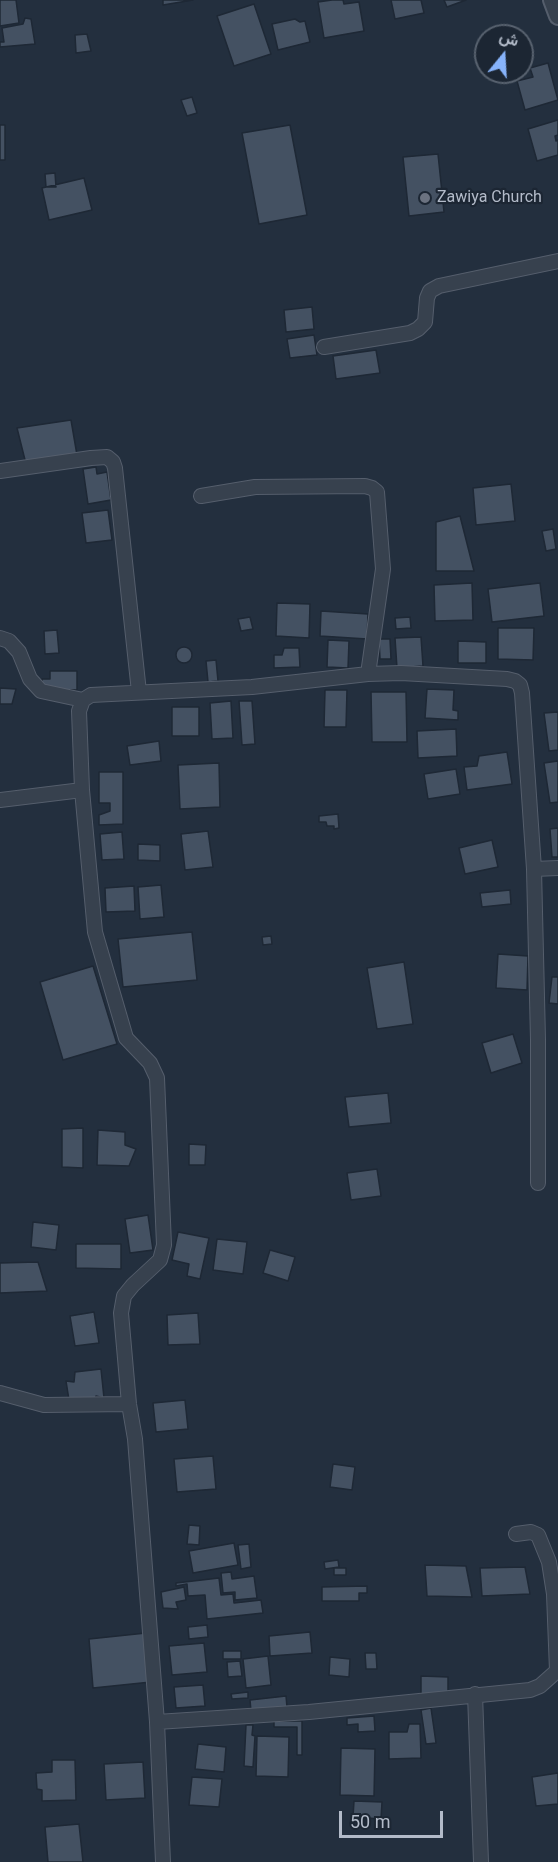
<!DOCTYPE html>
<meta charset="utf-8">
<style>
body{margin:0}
#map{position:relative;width:558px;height:1862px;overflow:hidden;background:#232f3e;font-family:Roboto,Vazirmatn,sans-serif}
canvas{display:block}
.north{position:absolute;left:474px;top:24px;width:60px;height:60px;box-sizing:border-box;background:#1c2633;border:2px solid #58626f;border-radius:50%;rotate:18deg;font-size:16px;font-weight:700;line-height:24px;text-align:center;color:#b3bbc9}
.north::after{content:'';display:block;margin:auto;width:21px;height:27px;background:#87b3fa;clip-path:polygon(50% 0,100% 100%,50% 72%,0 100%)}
.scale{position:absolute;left:339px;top:1811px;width:104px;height:27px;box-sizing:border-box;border:3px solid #b3bbc9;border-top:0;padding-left:8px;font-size:18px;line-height:21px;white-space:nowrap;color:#b3bbc9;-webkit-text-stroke:4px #1c2633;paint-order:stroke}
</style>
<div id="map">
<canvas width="558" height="1862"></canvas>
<div class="north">ش</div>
<div class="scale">50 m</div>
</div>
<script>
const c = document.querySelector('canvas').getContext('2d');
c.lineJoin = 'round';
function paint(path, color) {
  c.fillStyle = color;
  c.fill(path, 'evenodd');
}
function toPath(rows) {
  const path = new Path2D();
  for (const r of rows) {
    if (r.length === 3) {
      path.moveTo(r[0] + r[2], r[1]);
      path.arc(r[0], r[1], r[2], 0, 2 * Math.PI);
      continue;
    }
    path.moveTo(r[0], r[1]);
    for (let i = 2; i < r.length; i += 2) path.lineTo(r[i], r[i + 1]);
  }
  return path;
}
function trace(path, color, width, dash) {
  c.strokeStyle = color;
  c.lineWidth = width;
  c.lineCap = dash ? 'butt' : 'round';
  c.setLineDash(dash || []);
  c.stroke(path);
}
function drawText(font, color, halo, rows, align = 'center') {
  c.font = font + ' Roboto,sans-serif';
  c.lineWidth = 4.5;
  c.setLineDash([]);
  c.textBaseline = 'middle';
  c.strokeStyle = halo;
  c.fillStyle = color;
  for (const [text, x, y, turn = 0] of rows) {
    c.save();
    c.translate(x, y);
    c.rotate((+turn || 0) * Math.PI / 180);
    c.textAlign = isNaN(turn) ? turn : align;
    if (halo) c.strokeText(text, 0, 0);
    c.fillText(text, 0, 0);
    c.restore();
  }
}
const building = toPath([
 [0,0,16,0,19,23,0,26,0,0],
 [163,0,193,0,163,5,163,0],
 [332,0,343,0,344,4,359,2,364,31,324,38,318,2,332,0],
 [391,0,421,0,424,13,395,19,391,0],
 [444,0,466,0,447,7,444,0],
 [254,4,271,54,234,66,217,16,254,4],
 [25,18,31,19,35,44,0,47,0,42,4,42,2,28,23,24,25,18],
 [295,19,300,22,305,21,310,42,278,50,272,24,295,19],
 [87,34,91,51,76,53,75,35,87,34],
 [548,63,558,100,525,110,517,81,533,77,530,68,548,63],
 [192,97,197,113,187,116,181,100,192,97],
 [558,120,558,135,555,136,556,141,558,140,558,155,537,161,528,129,558,120],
 [0,125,5,125,5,160,0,160,0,125],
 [290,125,307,215,259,224,242,133,290,125],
 [438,154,444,212,409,216,403,157,438,154],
 [55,173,56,187,46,187,45,174,55,173],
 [84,178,92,210,49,220,42,188,84,178],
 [312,307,314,329,286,332,284,310,312,307],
 [314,335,317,355,290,358,287,339,314,335],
 [376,350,380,373,336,379,333,356,376,350],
 [71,420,77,455,26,464,17,428,71,420],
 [96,467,97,474,107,472,111,500,88,504,83,469,96,467],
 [511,484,515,521,476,525,473,488,511,484],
 [108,510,112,540,86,543,82,513,108,510],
 [460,516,474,571,436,571,436,522,460,516],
 [553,529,556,549,546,551,542,531,553,529],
 [472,583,473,620,435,621,434,585,472,583],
 [540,583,544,616,492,622,488,589,540,583],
 [277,603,310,604,309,638,276,636,277,603],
 [321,611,368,614,367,639,320,636,321,611],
 [250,617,253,629,241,631,238,619,250,617],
 [410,617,411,628,396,629,395,618,410,617],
 [498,628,534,628,533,660,498,659,498,628],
 [57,630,59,653,45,654,44,631,57,630],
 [421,637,423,666,397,668,395,638,421,637],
 [379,639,390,639,391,659,380,659,379,639],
 [328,640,349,641,348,668,327,667,328,640],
 [458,641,486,642,486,663,458,663,458,641],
 [184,655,8],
 [284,648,299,648,300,667,274,668,274,655,282,655,284,648],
 [216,660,218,681,208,682,206,661,216,660],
 [50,671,77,671,77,690,42,689,42,679,50,679,50,671],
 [0,688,16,689,12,704,0,704,0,688],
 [427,689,454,690,453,710,458,711,458,720,425,718,427,689],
 [325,690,347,690,346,727,324,727,325,690],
 [371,692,406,692,407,742,372,742,371,692],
 [231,701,233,738,212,739,210,703,231,701],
 [239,701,252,701,255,744,242,745,239,701],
 [172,707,199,707,199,736,172,736,172,707],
 [558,712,558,750,549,751,544,713,558,712],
 [456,729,457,756,418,758,417,731,456,729],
 [159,741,161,761,130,765,127,746,159,741],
 [507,752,512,784,467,790,464,767,477,766,479,756,507,752],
 [558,761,558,802,550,803,544,763,558,761],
 [219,763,220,807,180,809,178,765,219,763],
 [456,769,460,794,428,799,424,774,456,769],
 [99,772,123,772,123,824,99,825,99,815,110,811,110,803,99,803,99,772],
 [338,814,339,828,334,829,334,826,327,826,326,822,319,822,319,816,338,814],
 [558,828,558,857,552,857,550,829,558,828],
 [208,831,213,867,185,870,181,834,208,831],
 [122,832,124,859,102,860,100,834,122,832],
 [492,840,498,867,465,874,459,848,492,840],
 [138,844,160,845,160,861,138,860,138,844],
 [161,885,164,917,140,919,138,887,161,885],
 [134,886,135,911,106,912,105,888,134,886],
 [510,890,511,904,482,907,480,893,510,890],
 [192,932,197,980,123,987,118,939,192,932],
 [271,936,272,944,263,945,262,937,271,936],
 [498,954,528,956,527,990,496,988,498,954],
 [404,962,413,1024,377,1029,367,968,404,962],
 [93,966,117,1044,63,1060,40,982,93,966],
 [552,977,558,977,558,1004,549,1003,552,977],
 [513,1034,522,1063,491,1073,482,1043,513,1034],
 [388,1093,391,1123,349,1127,345,1097,388,1093],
 [83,1128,83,1168,62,1167,62,1129,83,1128],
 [98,1130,125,1132,125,1145,136,1149,129,1166,97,1165,98,1130],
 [189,1144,206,1145,205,1165,189,1165,189,1144],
 [377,1169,381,1196,351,1200,347,1173,377,1169],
 [148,1215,153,1250,130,1253,125,1219,148,1215],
 [33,1222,59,1225,56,1250,31,1247,33,1222],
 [178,1232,209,1238,200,1279,187,1276,189,1264,172,1260,178,1232],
 [217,1239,247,1242,243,1274,213,1270,217,1239],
 [76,1244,121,1244,121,1269,76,1268,76,1244],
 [270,1250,295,1257,288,1281,263,1273,270,1250],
 [38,1262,47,1291,0,1293,0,1263,38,1262],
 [94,1312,99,1343,75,1346,70,1316,94,1312],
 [198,1313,200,1344,168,1345,167,1315,198,1313],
 [101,1369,104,1398,96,1396,95,1400,69,1400,66,1381,74,1382,75,1372,101,1369],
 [185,1400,188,1429,156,1432,153,1403,185,1400],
 [213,1456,216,1489,177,1492,174,1459,213,1456],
 [333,1464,355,1467,352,1490,330,1487,333,1464],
 [189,1525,200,1526,199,1545,187,1544,189,1525],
 [234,1543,238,1565,193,1573,189,1551,234,1543],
 [249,1544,251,1567,241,1569,238,1545,249,1544],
 [338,1560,339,1567,325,1569,324,1562,338,1560],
 [425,1565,466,1566,472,1597,427,1596,425,1565],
 [525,1567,530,1594,482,1596,480,1568,525,1567],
 [334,1568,346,1568,346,1575,334,1575,334,1568],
 [231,1572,232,1579,254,1576,257,1598,235,1600,235,1592,223,1593,221,1573,231,1572],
 [219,1578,221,1595,233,1594,234,1603,261,1600,263,1613,207,1619,205,1595,188,1596,187,1584,176,1586,176,1583,219,1578],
 [367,1586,367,1593,359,1593,359,1601,322,1601,322,1587,367,1586],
 [184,1587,186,1600,176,1602,178,1609,163,1608,161,1592,184,1587],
 [207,1625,208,1637,189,1639,188,1627,207,1625],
 [310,1632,312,1653,270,1656,269,1636,310,1632],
 [146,1633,151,1682,93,1688,89,1639,146,1633],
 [204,1643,207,1672,172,1675,169,1646,204,1643],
 [223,1651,241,1651,241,1659,223,1659,223,1651],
 [365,1653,376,1653,377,1669,366,1669,365,1653],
 [268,1656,271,1685,246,1688,243,1659,268,1656],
 [330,1657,350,1659,349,1677,329,1675,330,1657],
 [240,1661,242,1676,228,1677,227,1662,240,1661],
 [421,1676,448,1677,448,1694,421,1694,421,1676],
 [203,1685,205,1706,176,1708,174,1687,203,1685],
 [248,1692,248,1698,232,1699,231,1694,248,1692],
 [286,1696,287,1707,251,1711,250,1700,286,1696],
 [431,1708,436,1743,426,1744,421,1710,431,1708],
 [374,1716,375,1731,358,1732,358,1724,347,1725,347,1718,374,1716],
 [274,1721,302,1721,302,1755,297,1755,297,1727,274,1727,274,1721],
 [409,1724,420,1724,421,1758,389,1759,389,1732,407,1732,409,1724],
 [246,1725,253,1725,252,1735,255,1736,253,1767,244,1766,246,1725],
 [257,1736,289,1737,288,1777,256,1776,257,1736],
 [198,1744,226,1747,224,1772,195,1769,198,1744],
 [341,1748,375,1749,374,1796,340,1795,341,1748],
 [52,1760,75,1760,76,1800,42,1801,42,1790,37,1789,36,1773,52,1772,52,1760],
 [143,1762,145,1798,106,1800,104,1764,143,1762],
 [558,1773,558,1804,536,1806,532,1777,558,1773],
 [192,1777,222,1779,219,1807,189,1805,192,1777],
 [354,1801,382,1802,381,1819,353,1817,354,1801],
 [79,1824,83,1862,48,1862,45,1827,79,1824]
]);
paint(building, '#445162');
trace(building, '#1e2835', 1.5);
const minor = toPath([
 [324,347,410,333,418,329,425,322,427,298,430,291,439,286,558,261],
 [0,471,91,458,107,457,113,462,115,468,139,692],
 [201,496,255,487,365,486,372,488,377,492,383,569,368,674],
 [0,638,9,641,19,652,30,679,41,691,83,700],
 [0,800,82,790],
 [534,869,558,868],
 [0,1393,44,1405,129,1404],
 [516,1534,531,1532,538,1535,549,1562,554,1594,557,1671],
 [475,1694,481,1862],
 [157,1722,309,1712,530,1690,540,1686,558,1670],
 [163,1862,157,1722,135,1439,129,1404,121,1313,124,1296,133,1285,160,1260,164,1245,157,1078,150,1063,126,1038,95,932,82,790,79,711,83,700,91,695,252,687,368,674,401,673,507,679,515,681,520,685,522,693,534,869,538,1040,538,1183]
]);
const tertiary = toPath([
 [552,0,558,16]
]);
trace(minor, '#555e6c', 16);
trace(tertiary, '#555e6c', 20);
trace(minor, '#37414e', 14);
trace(tertiary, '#37414e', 16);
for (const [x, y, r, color] of [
 [425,198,6,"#6b7280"]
]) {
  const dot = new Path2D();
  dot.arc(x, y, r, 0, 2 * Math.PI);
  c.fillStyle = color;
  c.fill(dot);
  trace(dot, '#1c2633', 2);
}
drawText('16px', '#b3bbc9', '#1c2633', [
 ["Zawiya Church",437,198]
], 'left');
</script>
